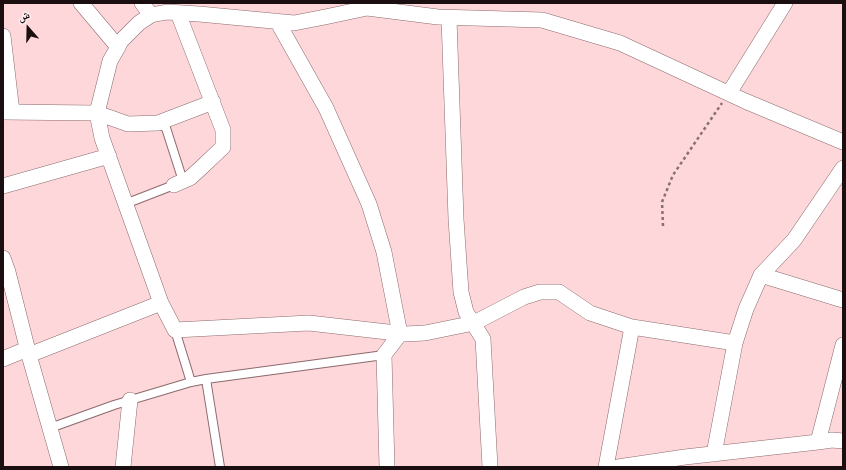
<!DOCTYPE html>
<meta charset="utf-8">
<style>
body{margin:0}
#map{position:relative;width:846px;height:470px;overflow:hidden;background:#fed7da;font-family:Bitter,"Noto Naskh Arabic",serif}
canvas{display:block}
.frame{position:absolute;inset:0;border:4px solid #1b0e10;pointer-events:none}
.north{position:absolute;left:8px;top:8px;width:40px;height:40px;-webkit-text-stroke:3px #fbebec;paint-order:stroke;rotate:340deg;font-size:11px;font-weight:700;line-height:16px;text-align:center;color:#1b0e10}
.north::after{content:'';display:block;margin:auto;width:14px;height:18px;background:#1b0e10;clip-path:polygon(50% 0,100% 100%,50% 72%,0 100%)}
</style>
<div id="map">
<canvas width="846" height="470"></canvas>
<div class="frame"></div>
<div class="north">ش</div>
</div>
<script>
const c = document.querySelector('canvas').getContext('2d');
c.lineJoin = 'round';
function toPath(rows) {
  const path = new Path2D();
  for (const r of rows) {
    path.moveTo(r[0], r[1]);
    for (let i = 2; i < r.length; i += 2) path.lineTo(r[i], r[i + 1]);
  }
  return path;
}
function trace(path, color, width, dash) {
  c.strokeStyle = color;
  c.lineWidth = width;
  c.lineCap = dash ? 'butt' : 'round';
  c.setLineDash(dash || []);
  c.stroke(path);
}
const lane = toPath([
 [158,123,166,128,183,181],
 [125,204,174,185],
 [206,379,384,355],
 [191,382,206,379,220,467],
 [50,428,114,405,191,382,175,330]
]);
const street = toPath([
 [81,3,118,47],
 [142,3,151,15],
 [449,18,456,219,461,292,466,312,483,339,490,467],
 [277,21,326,108,369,204,384,252,400,334,384,355,387,467],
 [3,36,12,112],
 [729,93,785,3],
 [3,112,97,113,128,124,158,123,213,102],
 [843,168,794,240,761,275,843,300],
 [174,185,190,178,203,166,223,147,223,130,178,13],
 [3,186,109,156],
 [3,258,8,272,29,355],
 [161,303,175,330,309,323,405,334,425,333,474,323,524,297,540,292,559,292,590,313,632,327,735,343],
 [3,359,27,349],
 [818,442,843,345],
 [714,454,735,343,746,309,761,275],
 [61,467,29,355,161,303,102,138,97,113,110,61,118,47,121,41,139,23,151,15,167,12,199,14,294,23,325,17,367,8,438,17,542,20,620,43,745,101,843,142],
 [123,467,130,400],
 [606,467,632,327],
 [618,467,685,457,818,442,832,440,843,441]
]);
trace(lane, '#8c6a6d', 10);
trace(street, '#8c6a6d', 16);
trace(toPath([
 [663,226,662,202,673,175,722,103]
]), '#897072', 2.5, [3, 3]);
trace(lane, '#fff', 8);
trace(street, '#fff', 15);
</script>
